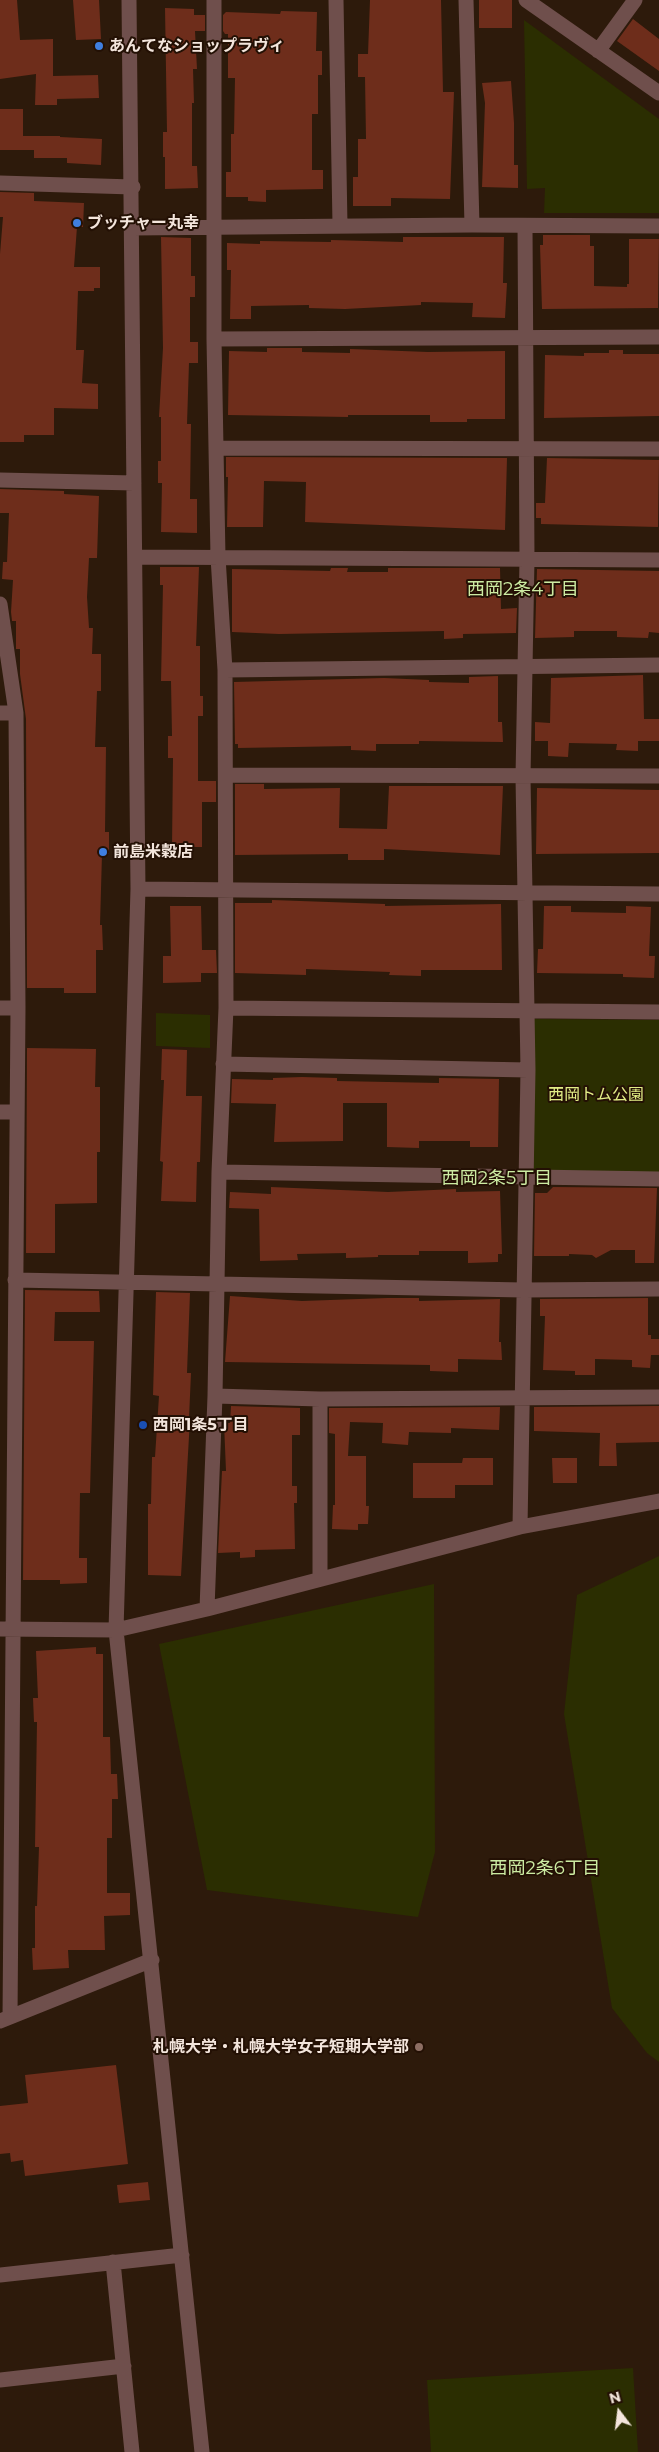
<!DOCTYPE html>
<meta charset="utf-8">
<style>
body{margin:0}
#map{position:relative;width:659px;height:2452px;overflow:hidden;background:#2d1a0b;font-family:Montserrat,sans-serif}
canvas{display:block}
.north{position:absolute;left:594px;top:2387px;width:50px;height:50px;-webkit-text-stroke:4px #231004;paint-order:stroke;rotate:345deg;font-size:14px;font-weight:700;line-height:20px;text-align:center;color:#f3e5dc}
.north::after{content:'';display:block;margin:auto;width:18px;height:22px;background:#f3e5dc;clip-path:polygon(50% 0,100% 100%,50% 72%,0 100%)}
</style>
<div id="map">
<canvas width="659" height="2452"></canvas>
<div class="north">N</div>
</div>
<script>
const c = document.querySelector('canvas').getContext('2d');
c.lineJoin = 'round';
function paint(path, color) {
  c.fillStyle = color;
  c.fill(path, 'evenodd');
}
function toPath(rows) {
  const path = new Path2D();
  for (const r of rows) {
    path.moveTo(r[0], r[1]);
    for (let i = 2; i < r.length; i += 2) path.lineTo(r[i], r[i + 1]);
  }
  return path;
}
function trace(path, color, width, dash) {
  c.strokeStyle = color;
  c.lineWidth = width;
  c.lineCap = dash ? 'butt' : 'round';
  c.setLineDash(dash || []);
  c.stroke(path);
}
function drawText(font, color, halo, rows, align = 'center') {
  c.font = font + ' Montserrat,"Noto Sans JP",sans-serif';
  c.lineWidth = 4;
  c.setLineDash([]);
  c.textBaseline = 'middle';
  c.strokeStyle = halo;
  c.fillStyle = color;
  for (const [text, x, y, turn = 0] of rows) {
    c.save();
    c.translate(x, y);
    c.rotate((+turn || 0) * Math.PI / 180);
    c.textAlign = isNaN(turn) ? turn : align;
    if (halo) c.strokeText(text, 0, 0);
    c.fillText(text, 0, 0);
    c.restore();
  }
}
paint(toPath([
 [524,20,659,119,659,213,544,213,545,188,527,189],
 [156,1013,210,1015,210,1048,156,1046],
 [534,1019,659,1020,659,1173,533,1171],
 [659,1556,659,2062,647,2053,612,2008,564,1714,577,1595],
 [434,1584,435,1852,418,1917,207,1890,159,1644],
 [633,2368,638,2452,431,2452,427,2380]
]), '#2b2e01');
paint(toPath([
 [0,0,17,0,20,40,53,39,53,76,98,75,99,98,57,99,57,105,35,105,36,74,0,79],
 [73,0,99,0,101,39,76,40],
 [370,0,441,0,443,92,454,92,450,199,391,198,391,206,353,206,353,177,358,177,358,139,366,139,365,77,358,77,358,54,368,54],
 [479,0,512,0,512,28,479,28],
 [165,8,194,9,194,15,205,15,205,31,195,31,197,69,193,69,194,103,192,103,192,166,197,166,198,188,165,189,165,157,163,157,163,132,167,132],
 [281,11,317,12,316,51,322,51,322,75,318,75,318,114,312,114,312,170,323,170,323,189,266,190,266,202,248,201,248,197,226,197,226,172,231,172,231,134,234,134,235,78,228,78,228,34,225,34,223,31,223,15,226,12,280,14],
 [633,19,659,39,659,71,617,41],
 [511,81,514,123,514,165,518,165,518,188,482,187,485,103,482,83],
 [0,109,23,109,23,136,60,136,60,137,102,139,101,165,67,163,67,158,34,158,34,150,0,150],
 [0,192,34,193,34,201,84,203,83,227,77,227,74,267,100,267,100,288,94,288,94,291,78,291,76,350,84,350,82,383,98,384,98,409,54,408,54,435,24,435,24,442,0,442,0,254,3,217,0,217],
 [543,235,590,235,590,246,594,246,594,286,627,287,627,284,629,284,629,239,659,239,658,308,542,309,540,245,543,245],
 [161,237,191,238,191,276,195,276,195,297,190,297,190,342,198,342,198,363,189,363,187,424,191,424,190,499,197,499,197,533,161,532,162,483,158,483,158,461,161,461,161,417,159,417,163,348],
 [403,237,504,237,503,283,507,283,505,318,472,317,473,303,421,302,421,305,345,309,309,308,309,305,251,306,251,319,230,319,231,270,227,270,227,243,260,244,260,241,331,242,331,240,403,242],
 [267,348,302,348,302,352,350,353,350,349,428,352,505,351,505,419,467,419,467,422,430,422,430,415,348,415,348,417,228,415,229,351,267,352],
 [609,350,623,350,623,354,659,354,659,416,544,418,545,355,584,356,584,353,609,353],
 [226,457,507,458,505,530,305,522,306,482,264,481,263,527,227,527,228,477,226,477],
 [547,458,659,460,658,527,541,524,541,518,536,518,536,503,545,503],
 [0,489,64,491,64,494,99,496,97,558,89,558,87,597,89,628,93,628,92,654,101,654,101,691,97,691,95,747,106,747,105,832,109,832,109,854,102,854,100,925,102,925,103,950,96,950,96,993,64,993,64,988,27,988,26,719,20,674,20,649,16,649,16,621,12,621,11,612,13,580,2,579,3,562,7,562,9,513,0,513],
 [160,567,199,567,196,646,200,646,200,696,203,696,203,716,198,716,198,781,216,781,216,802,202,802,202,847,172,847,173,758,168,758,168,736,172,736,171,681,161,681,163,585,160,585],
 [331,568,348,568,347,572,388,572,388,568,500,568,501,609,517,608,516,633,463,634,463,638,444,639,444,631,279,634,232,632,232,569,330,571],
 [537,569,659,571,659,633,649,632,648,638,617,637,617,631,574,631,574,637,535,638],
 [643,675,644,719,659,719,659,741,638,741,638,751,616,750,617,744,569,743,568,757,548,756,548,741,535,741,535,722,550,723,551,678],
 [498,676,498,722,502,722,503,742,419,741,419,744,376,744,376,751,351,750,351,746,238,748,238,744,235,744,234,682,384,678,429,680,429,682,469,683,469,677],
 [235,784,264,784,264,789,340,788,339,828,387,829,389,786,503,786,500,855,384,849,384,860,348,860,348,854,235,855],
 [537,788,659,790,659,853,536,854],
 [272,900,385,904,385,906,501,904,502,970,421,970,421,976,389,975,390,972,306,969,306,975,235,973,235,903,272,903],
 [170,906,201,906,202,950,216,950,217,973,201,973,201,982,163,983,163,956,171,956],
 [544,906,571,906,571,912,626,913,626,906,651,907,649,956,655,956,654,978,623,977,623,974,537,973,538,949,543,949],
 [27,1048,96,1049,95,1087,100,1087,100,1152,97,1152,97,1203,55,1204,55,1253,26,1253],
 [162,1049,187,1050,186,1096,202,1096,200,1162,197,1162,196,1202,161,1201,163,1162,160,1161,164,1080,161,1080],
 [302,1077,337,1078,337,1081,439,1083,439,1078,499,1079,498,1147,470,1147,470,1141,419,1141,419,1148,387,1147,387,1103,343,1103,343,1141,274,1142,276,1104,231,1103,232,1079,273,1080,273,1078],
 [271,1187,388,1192,456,1189,456,1192,500,1191,502,1254,498,1254,498,1262,468,1263,468,1251,419,1251,419,1255,378,1255,378,1257,346,1258,346,1253,297,1254,298,1260,260,1261,259,1209,229,1208,230,1192,271,1194],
 [553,1187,657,1188,654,1263,635,1263,635,1250,611,1250,596,1258,592,1255,569,1254,569,1256,534,1256,535,1193,547,1193],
 [25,1290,99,1291,100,1312,55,1312,54,1341,94,1341,90,1493,80,1493,79,1558,87,1558,87,1583,60,1584,60,1580,23,1580],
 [156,1292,190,1293,187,1373,191,1373,189,1418,190,1419,181,1576,148,1575,148,1504,151,1504,152,1457,155,1457,159,1396,153,1395],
 [230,1296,302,1301,387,1298,419,1298,419,1301,500,1299,499,1342,501,1342,502,1360,458,1359,458,1372,430,1371,430,1365,225,1362],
 [648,1298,648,1335,651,1335,651,1339,659,1339,659,1355,651,1355,650,1368,632,1367,632,1360,595,1359,595,1375,575,1375,575,1371,543,1370,545,1316,540,1316,540,1299],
 [231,1406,300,1408,300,1435,292,1435,292,1486,297,1486,297,1503,294,1503,295,1549,255,1550,255,1557,240,1558,240,1552,218,1553,222,1471,226,1471,224,1423,230,1423],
 [659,1406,659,1442,616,1443,617,1466,599,1466,600,1433,534,1431,534,1407],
 [500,1407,499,1430,451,1428,451,1433,409,1432,408,1445,382,1443,383,1423,350,1422,348,1456,366,1456,366,1506,369,1506,368,1524,358,1524,358,1530,332,1529,333,1505,335,1505,335,1434,329,1433,329,1408],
 [463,1458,493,1458,493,1485,455,1485,455,1498,413,1498,413,1463,462,1463],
 [552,1458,577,1458,577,1483,553,1483],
 [96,1647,96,1654,103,1654,103,1737,110,1737,111,1774,117,1774,118,1799,112,1799,112,1838,107,1838,107,1893,130,1893,130,1915,104,1916,105,1950,68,1950,69,1968,33,1970,32,1948,35,1948,35,1906,37,1906,39,1847,35,1847,37,1722,34,1722,33,1698,38,1698,36,1651],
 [116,2065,128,2164,25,2176,23,2160,11,2162,10,2153,0,2154,0,2106,28,2103,25,2075],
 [148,2182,150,2200,119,2203,117,2185]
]), '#6e2d1b');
trace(toPath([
 [129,0,138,889,116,1630,202,2452],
 [336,0,340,225],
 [466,0,472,225],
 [526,0,659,93],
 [598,51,635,0],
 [0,183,133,187],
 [132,228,472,225,659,226],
 [214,339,659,337],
 [216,448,659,449],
 [0,480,134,483],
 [135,557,659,560],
 [0,604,16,713,18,1008,10,2017],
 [225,670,659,665],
 [0,713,16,713],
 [226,775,659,776],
 [138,889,659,894],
 [0,1008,18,1008],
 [226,1008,659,1012],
 [223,1064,528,1070],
 [0,1112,16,1112],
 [219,1172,659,1179],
 [15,1280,523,1290,659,1289],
 [215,1396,320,1399,659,1397],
 [320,1399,320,1579],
 [520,1527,528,1070,523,777,527,559,525,226],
 [207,1609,215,1396,219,1172,226,1008,225,670,218,557,214,339,214,0],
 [0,1629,116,1630,207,1609,520,1527,659,1501],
 [0,2021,152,1960],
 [113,2262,132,2452],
 [0,2275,182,2255],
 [0,2380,124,2366]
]), '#6f4f4c', 15);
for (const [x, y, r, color] of [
 [99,46,5,"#3f7fe0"],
 [77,223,5,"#3f7fe0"],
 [103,852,5,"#3f7fe0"],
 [143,1425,5,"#1a4fb4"],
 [419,2047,5,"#8d6e63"]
]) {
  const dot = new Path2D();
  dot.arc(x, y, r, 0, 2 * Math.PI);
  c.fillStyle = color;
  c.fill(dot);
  trace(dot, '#231004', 2);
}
drawText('bold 16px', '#f3e5dc', '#231004', [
 ["あんてなショップラヴィ",109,46],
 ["ブッチャー丸幸",87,223],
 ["前島米穀店",113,852],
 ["西岡1条5丁目",153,1425],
 ["札幌大学・札幌大学女子短期大学部",409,2047,"right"]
], 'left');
drawText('16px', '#e2ed86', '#231004', [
 ["西岡トム公園",596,1095]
]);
drawText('18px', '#cceba2', '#231004', [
 ["西岡2条4丁目",523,590],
 ["西岡2条5丁目",497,1179],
 ["西岡2条6丁目",545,1869]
]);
</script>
